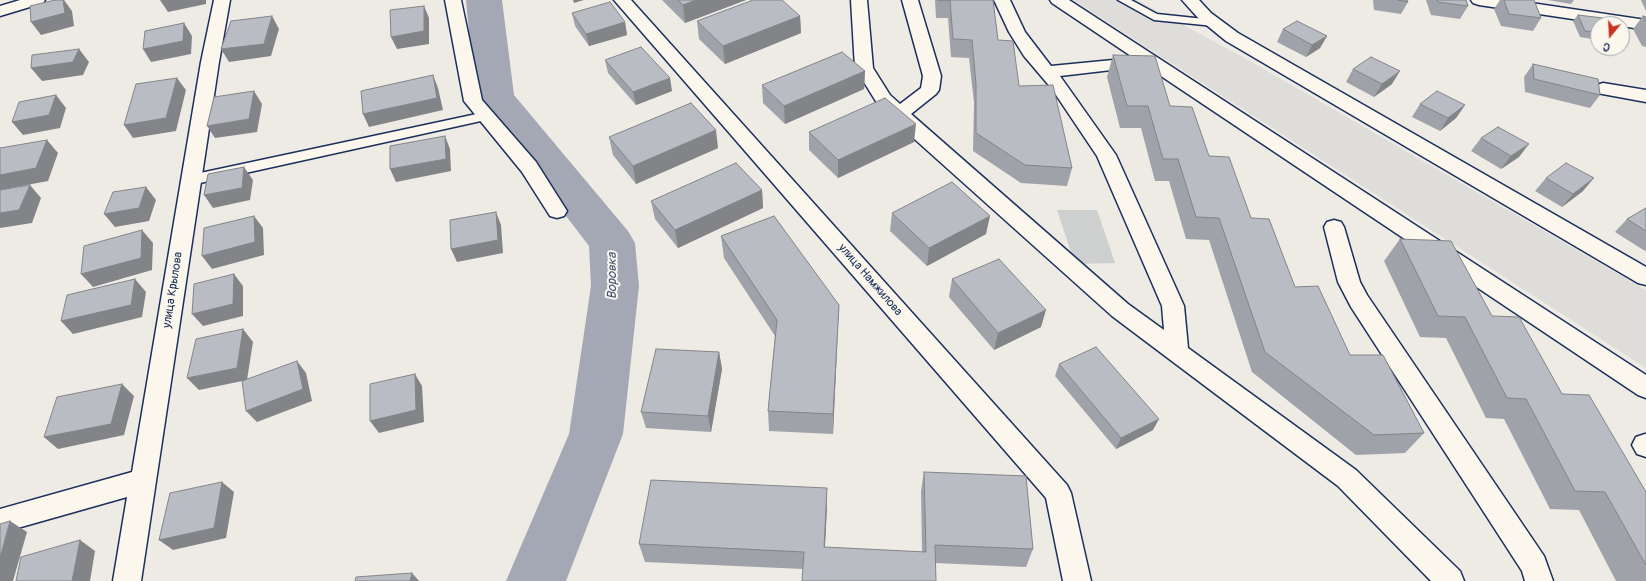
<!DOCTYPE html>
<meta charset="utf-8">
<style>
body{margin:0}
#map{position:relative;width:1646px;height:581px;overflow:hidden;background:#eeebe4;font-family:Pangolin,sans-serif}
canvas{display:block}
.north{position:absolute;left:1590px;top:16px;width:40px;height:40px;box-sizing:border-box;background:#fbf7ec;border:1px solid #a1a7b3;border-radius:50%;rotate:198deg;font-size:11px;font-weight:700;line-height:16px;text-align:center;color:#1b2f5e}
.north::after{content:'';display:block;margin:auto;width:14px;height:18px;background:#c8321e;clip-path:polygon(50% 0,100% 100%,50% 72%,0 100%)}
</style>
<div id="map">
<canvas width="1646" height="581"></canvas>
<div class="north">С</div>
</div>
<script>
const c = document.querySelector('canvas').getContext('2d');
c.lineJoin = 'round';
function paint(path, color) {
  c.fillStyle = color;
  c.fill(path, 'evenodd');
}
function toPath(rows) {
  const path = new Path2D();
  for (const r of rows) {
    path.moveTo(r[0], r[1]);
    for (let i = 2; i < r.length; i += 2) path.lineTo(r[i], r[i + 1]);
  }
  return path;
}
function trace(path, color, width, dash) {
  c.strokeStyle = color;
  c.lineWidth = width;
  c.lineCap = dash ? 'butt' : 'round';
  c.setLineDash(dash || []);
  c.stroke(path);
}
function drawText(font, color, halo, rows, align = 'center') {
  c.font = font + ' Pangolin,sans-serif';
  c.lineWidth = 4;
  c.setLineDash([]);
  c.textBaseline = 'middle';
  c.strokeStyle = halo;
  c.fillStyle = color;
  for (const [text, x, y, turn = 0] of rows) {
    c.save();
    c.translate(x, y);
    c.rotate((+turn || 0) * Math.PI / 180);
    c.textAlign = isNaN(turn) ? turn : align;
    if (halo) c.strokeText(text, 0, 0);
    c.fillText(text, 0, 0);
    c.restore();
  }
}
paint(toPath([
 [1073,0,1137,0,1250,61,1646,290,1646,368]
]), '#deddda');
paint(toPath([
 [1057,210,1097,210,1115,263,1075,264]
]), '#cecfcf');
paint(toPath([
 [466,0,502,0,514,95,628,231,635,243,639,286,623,434,566,581,506,581,569,434,591,286,589,246,475,97,466,0]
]), '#a3a8b4');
const lane = toPath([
 [1118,0,1131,0,1157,14,1214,20,1220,23,1214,26,1154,20,1118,0],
 [486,112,490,113,492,116,490,119,191,185,186,183,184,180,186,177,191,175,486,112]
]);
const street = toPath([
 [20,0,45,0,43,3,0,16,0,6,20,0],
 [214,0,230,0,219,62,141,581,113,581,127,497,0,533,0,509,132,472,201,62,214,0],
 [445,0,461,0,482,100,536,162,567,211,564,216,557,218,550,216,522,172,464,101,445,0],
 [614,0,631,0,1067,485,1071,493,1091,581,1063,581,1046,498,614,0],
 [851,0,867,0,873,68,890,95,900,104,921,88,923,76,902,0,918,0,941,76,939,90,936,94,911,114,1128,304,1164,330,1162,306,1097,156,1052,89,1024,56,1009,32,994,0,1010,0,1025,32,1051,66,1134,58,1052,3,1050,0,1069,0,1646,375,1646,398,1638,395,1146,66,1060,76,1116,155,1184,306,1188,348,1356,470,1460,571,1464,581,1431,581,1338,486,1112,316,891,118,877,103,855,68,851,0],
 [1182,0,1199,0,1211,13,1238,33,1646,267,1646,285,1638,283,1226,41,1199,19,1182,0],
 [1471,0,1511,0,1646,20,1646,30,1622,26,1622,24,1606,24,1479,5,1473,3,1471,0],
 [1603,83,1646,90,1646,102,1597,93,1594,89,1597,85,1603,83],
 [1334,220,1341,222,1344,227,1360,282,1367,295,1544,556,1553,581,1525,581,1522,571,1351,307,1338,282,1324,227,1327,222,1334,220],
 [1645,434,1646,434,1646,457,1637,454,1632,445,1636,437,1645,434]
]);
trace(lane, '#1b2f5e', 3);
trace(street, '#1b2f5e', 3);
paint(lane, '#fbf7ec');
paint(street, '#fbf7ec');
paint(toPath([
 [662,0,746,0,685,23],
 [935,0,993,0,998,40,1019,86,1072,168,1067,186,1021,183,973,151,974,103,969,58,951,57,948,18,936,18],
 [1373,0,1407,0,1408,2,1401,14,1374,10],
 [1426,0,1466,0,1468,6,1460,19,1431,15],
 [1500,0,1534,0,1541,18,1533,31,1501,26,1494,9],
 [1548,0,1574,0,1571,4],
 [1641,0,1646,0,1646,11],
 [572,13,625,22,627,35,589,46,575,26],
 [1578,15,1598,24,1598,40,1580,37,1573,21],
 [800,16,801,33,725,64,699,39,697,21],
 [1643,16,1646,17,1646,47,1642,46,1633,29],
 [1283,29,1327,36,1320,48,1306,57,1277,42],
 [1113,55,1170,106,1209,156,1251,218,1295,287,1350,355,1424,433,1405,453,1356,455,1252,372,1209,240,1186,239,1169,181,1155,181,1141,128,1120,128,1107,77],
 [605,60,672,91,636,105,608,73],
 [1533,64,1600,95,1590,108,1525,92,1524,77],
 [1353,69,1392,84,1374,97,1346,82],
 [865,71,864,89,785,124,763,103,762,85],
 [1420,104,1465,105,1456,118,1440,131,1412,117],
 [809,132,914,142,838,178,809,150],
 [609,137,718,148,636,184,613,155],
 [1481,138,1519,157,1501,169,1471,151],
 [1546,178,1583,191,1562,207,1535,191],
 [762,190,763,208,678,248,655,219,651,201],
 [1646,208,1646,250,1645,251,1615,232,1627,219],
 [892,213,986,234,927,266,890,231],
 [721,236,839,305,833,434,769,431,768,411,775,336,724,258],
 [1400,239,1492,316,1562,394,1646,492,1646,581,1616,581,1579,510,1550,509,1504,419,1486,418,1446,338,1420,337,1384,261],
 [952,279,1041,327,994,350,949,297],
 [719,352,722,369,711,432,646,428,641,412],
 [1059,364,1153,430,1116,449,1055,376],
 [924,472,1033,549,1026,567,935,563,803,569,645,562,639,544,827,506,825,547,922,552,921,491]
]), '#9fa2a8');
paint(toPath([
 [63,0,64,0,72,11,74,26,41,35,31,22],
 [160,0,206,0,206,4,168,12],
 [573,0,584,0,574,3],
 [696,0,746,0,685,23,683,5],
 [424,6,429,18,429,44,397,49,391,37],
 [272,16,279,29,271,56,229,62,221,49],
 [800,16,801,33,725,64,723,46],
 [625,22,627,35,589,46,586,34],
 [184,23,192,36,191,54,151,62,143,49],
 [1327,36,1320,48,1306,57,1312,45],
 [79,49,89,62,83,75,42,81,31,68],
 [865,71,864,89,785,124,784,106],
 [1400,71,1392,84,1374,97,1382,84],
 [433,75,438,88,443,110,369,127,363,114],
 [177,78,186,90,176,131,133,138,124,125],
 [670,78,672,91,636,105,633,92],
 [254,91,262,104,257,132,215,138,207,126],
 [56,95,66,108,60,128,23,135,12,122],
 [1465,105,1456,118,1440,131,1448,118],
 [916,124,914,142,838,178,838,160],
 [716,130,718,148,636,184,633,166],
 [445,136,450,149,451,171,396,182,390,169],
 [47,140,58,153,48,181,0,190,0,175],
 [1529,144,1519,157,1501,169,1511,156],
 [244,167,253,180,250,200,213,208,204,195],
 [1594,178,1583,191,1562,207,1573,194],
 [30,185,41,198,32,223,0,228,0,213],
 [146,187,156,200,149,221,115,227,104,214],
 [762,190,763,208,678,248,675,230],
 [496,212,501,225,503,253,457,262,451,249],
 [254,216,263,228,264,255,212,269,202,256],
 [990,216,986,234,927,266,929,248],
 [142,230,153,243,152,270,93,287,81,274],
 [234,274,243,286,243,316,203,326,192,314],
 [135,279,146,292,142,317,73,334,61,321],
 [839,305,838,326,833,434,833,414],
 [1046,310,1041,327,994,350,998,333],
 [243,329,253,342,247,380,199,390,187,378],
 [719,352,722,369,711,432,708,416],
 [297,361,306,373,312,401,257,422,246,411],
 [415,374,422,386,424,422,379,433,370,421],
 [122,384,134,396,124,435,58,449,44,437],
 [1159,419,1153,430,1116,449,1121,438],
 [222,482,234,492,226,538,173,550,159,540],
 [827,488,827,506,824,564,824,547],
 [10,521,27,532,13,581,0,581,0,558],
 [80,540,95,551,90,581,72,581],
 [412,573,419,581,410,581]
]), '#828488');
const building = toPath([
 [55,0,63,0,65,13,31,22,30,6,55,0],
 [678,0,696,0,683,5,678,0],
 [753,0,782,0,800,16,723,46,697,21,753,0],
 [938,0,993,0,998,40,1013,41,1019,86,1053,85,1072,168,1025,165,976,133,976,84,972,40,953,39,950,0,938,0],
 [1398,0,1407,0,1408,2,1398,0],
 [1437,0,1466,0,1468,6,1438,2,1437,0],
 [1504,0,1534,0,1541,18,1509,14,1504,0],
 [610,2,625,22,586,34,572,13,610,2],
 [424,6,424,31,391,37,390,10,424,6],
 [1578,15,1603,18,1606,24,1598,24,1598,32,1585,31,1578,15],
 [272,16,264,44,221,49,231,21,272,16],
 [1643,16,1646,17,1646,22,1643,16],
 [1297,21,1327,36,1312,45,1283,29,1297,21],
 [184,23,183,41,143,49,145,31,184,23],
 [641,47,670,78,633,92,605,60,641,47],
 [79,49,73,62,31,68,32,55,79,49],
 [842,52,865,71,784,106,762,85,842,52],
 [1113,55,1155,56,1170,106,1192,107,1209,156,1229,157,1251,218,1269,219,1295,287,1318,286,1350,355,1383,355,1424,433,1374,435,1265,352,1219,218,1196,217,1178,159,1163,159,1148,106,1127,106,1113,55],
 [1371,57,1400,71,1382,84,1353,69,1371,57],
 [1533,64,1598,79,1600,95,1534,79,1533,64],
 [433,75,437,98,363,114,361,91,433,75],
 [177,78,166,118,124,125,136,84,177,78],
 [254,91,249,119,207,126,214,97,254,91],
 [1437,91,1465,105,1448,118,1420,104,1437,91],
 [56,95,49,115,12,122,19,102,56,95],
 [885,98,916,124,838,160,809,132,885,98],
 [691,103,716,130,633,166,609,137,691,103],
 [1498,127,1529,144,1511,156,1481,138,1498,127],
 [445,136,446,159,390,169,390,146,445,136],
 [47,140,36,168,0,175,0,148,47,140],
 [736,163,762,190,675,230,651,201,736,163],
 [1566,163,1594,178,1573,194,1546,178,1566,163],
 [244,167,242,188,204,195,208,174,244,167],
 [952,182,990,216,929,248,892,213,952,182],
 [30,185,19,210,0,213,0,190,30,185],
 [146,187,139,208,104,214,113,192,146,187],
 [1646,208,1646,231,1627,219,1646,208],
 [496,212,498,240,451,249,450,220,496,212],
 [254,216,255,242,202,256,204,228,254,216],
 [774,216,839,305,833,414,768,411,777,320,721,236,774,216],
 [142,230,141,258,81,274,84,246,142,230],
 [1400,239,1451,241,1492,316,1519,317,1562,394,1589,395,1646,492,1646,565,1605,492,1575,491,1526,399,1507,398,1465,317,1438,316,1400,239],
 [999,259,1046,310,998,333,952,279,999,259],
 [234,274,233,304,192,314,194,284,234,274],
 [135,279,131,305,61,321,67,295,135,279],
 [243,329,237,368,187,378,196,339,243,329],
 [1096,347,1159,419,1121,438,1059,364,1096,347],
 [656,349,719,352,708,416,641,412,656,349],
 [297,361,303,389,246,411,242,381,297,361],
 [415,374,416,410,370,421,370,384,415,374],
 [122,384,111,424,44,437,57,397,122,384],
 [924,472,1026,476,1033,549,935,545,936,581,802,581,804,552,639,544,651,480,827,488,824,547,926,552,924,472],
 [222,482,214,528,159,540,170,493,222,482],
 [10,521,0,558,0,524,10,521],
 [80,540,72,581,16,581,21,557,80,540],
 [412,573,410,581,355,581,356,577,412,573]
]);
paint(building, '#b9bcc3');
trace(building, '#828488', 1);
drawText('12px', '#1b2f5e', '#fbf7ec', [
 ["улица Намжилова",870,280,49],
 ["улица Крылова",173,290,-81]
]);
drawText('italic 13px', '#445378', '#fbf7ec', [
 ["Воровка",613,276,-90]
]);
</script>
